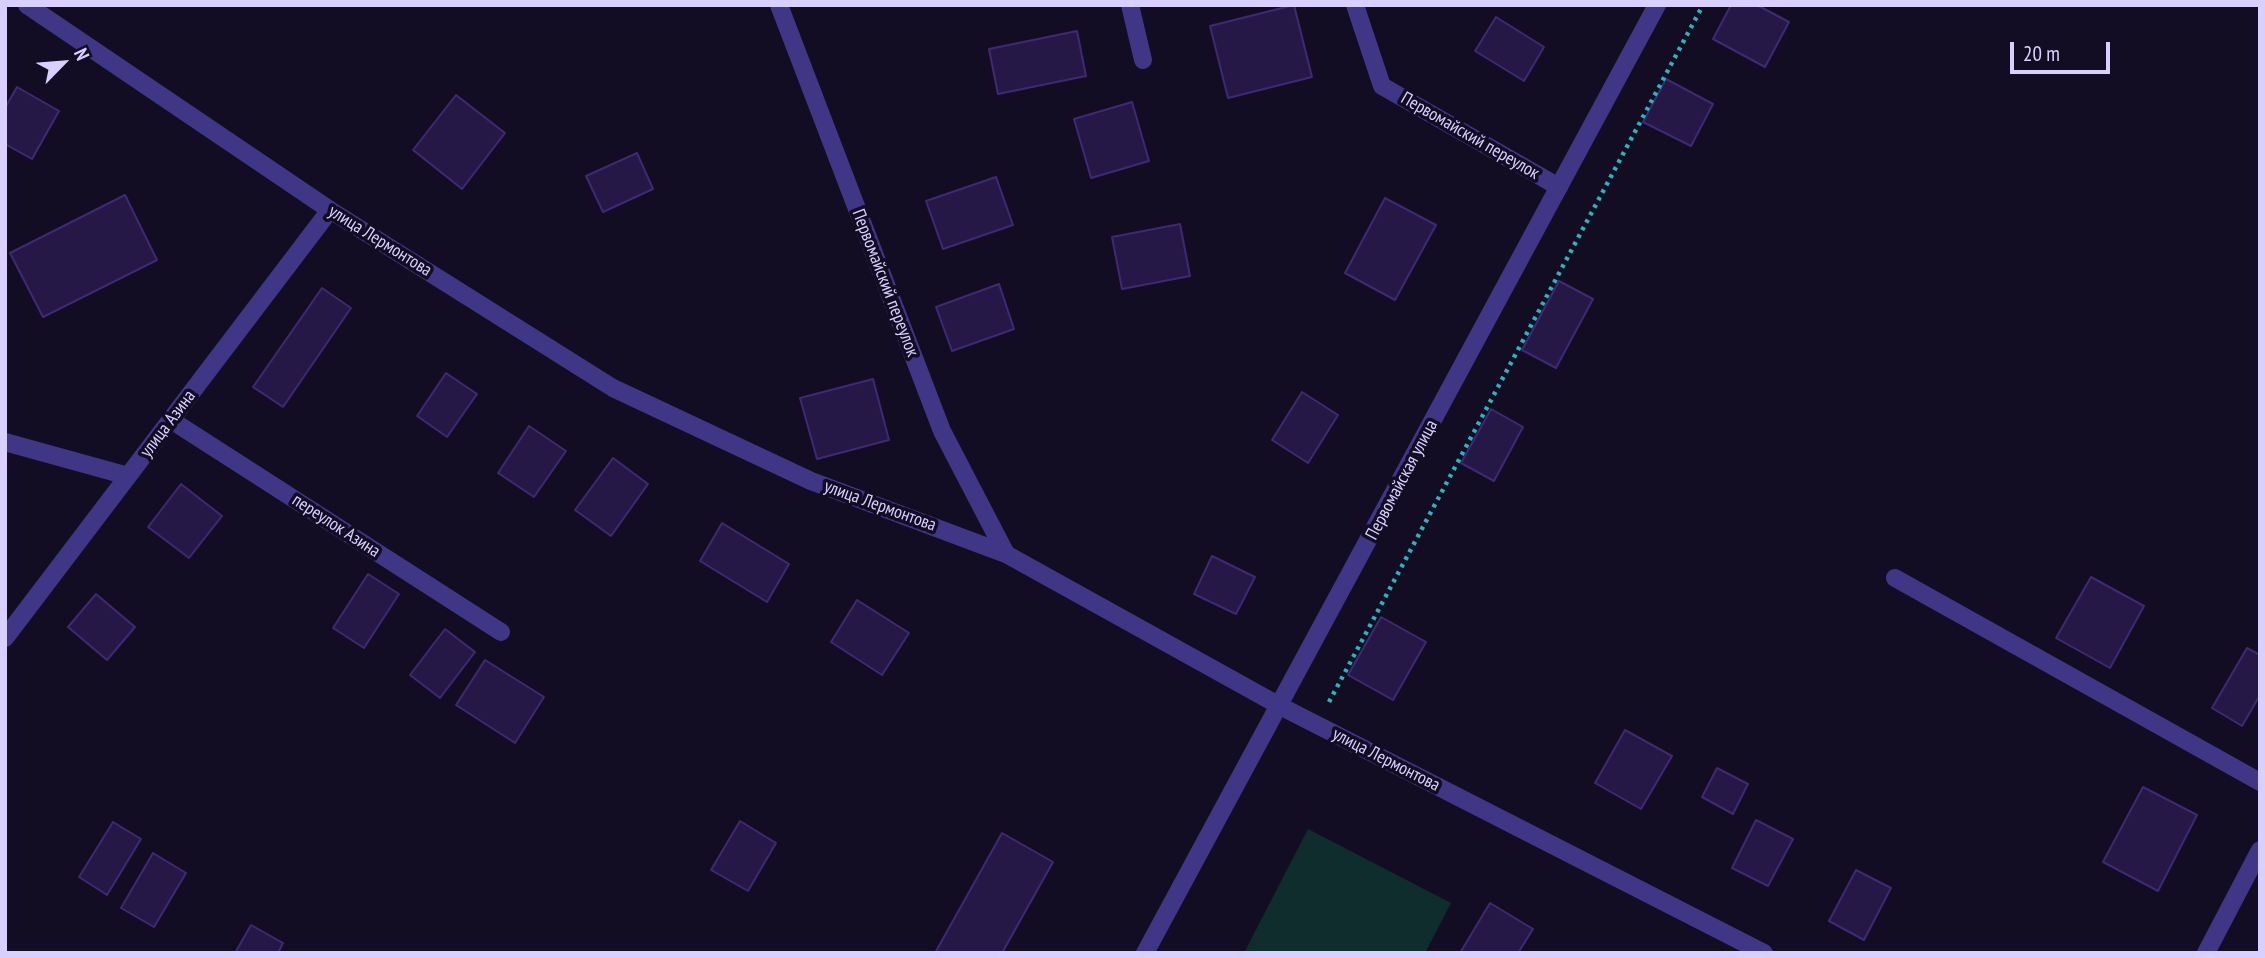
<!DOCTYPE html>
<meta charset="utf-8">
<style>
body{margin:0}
#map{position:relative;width:2265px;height:958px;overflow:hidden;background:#130d24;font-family:"PT Sans Narrow",sans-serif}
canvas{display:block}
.frame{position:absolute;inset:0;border:7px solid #dad0ff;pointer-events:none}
.north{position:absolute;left:28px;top:28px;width:70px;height:70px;-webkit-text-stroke:5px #130d24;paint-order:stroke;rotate:65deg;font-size:19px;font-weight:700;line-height:28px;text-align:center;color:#dad0ff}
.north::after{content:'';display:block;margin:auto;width:24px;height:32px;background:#dad0ff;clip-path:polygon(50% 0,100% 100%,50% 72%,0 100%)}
.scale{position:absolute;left:2010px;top:42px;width:100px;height:32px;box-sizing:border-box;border:4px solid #dad0ff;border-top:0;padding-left:9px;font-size:21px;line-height:24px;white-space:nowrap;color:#dad0ff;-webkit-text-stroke:5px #130d24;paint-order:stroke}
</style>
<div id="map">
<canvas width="2265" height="958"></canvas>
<div class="frame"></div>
<div class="north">N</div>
<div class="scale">20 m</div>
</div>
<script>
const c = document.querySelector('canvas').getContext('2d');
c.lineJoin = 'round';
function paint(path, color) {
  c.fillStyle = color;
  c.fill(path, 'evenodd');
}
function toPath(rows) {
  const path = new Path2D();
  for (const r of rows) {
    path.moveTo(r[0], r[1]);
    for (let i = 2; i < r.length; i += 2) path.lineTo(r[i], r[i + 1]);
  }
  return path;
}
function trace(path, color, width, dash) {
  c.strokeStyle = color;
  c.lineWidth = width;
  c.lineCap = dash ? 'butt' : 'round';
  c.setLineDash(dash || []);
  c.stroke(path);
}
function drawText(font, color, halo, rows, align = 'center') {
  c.font = font + ' "PT Sans Narrow",sans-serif';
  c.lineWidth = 7;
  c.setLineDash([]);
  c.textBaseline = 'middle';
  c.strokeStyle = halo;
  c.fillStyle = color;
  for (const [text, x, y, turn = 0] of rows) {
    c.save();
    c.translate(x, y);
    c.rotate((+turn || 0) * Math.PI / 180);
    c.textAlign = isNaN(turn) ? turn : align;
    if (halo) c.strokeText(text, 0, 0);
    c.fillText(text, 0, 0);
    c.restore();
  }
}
paint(toPath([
 [1308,829,1451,903,1425,953,1244,953]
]), '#102d2e');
const building = toPath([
 [1294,5,1312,77,1228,98,1210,26,1294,5],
 [1731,5,1757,5,1789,22,1765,67,1713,39,1731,5],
 [1496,17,1544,47,1524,81,1475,51,1496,17],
 [1077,31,1086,76,998,94,989,49,1077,31],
 [1666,79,1713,104,1691,146,1643,122,1666,79],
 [17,87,59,111,32,159,5,144,5,108,17,87],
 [456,95,505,133,462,189,413,150,456,95],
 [1132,102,1149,161,1091,178,1074,119,1132,102],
 [637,153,653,189,603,212,586,176,637,153],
 [996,177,1013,225,943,249,926,201,996,177],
 [125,195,157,260,43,317,10,253,125,195],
 [1385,198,1436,225,1395,300,1345,273,1385,198],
 [1180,224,1190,276,1122,289,1112,237,1180,224],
 [1559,281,1593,299,1556,368,1522,350,1559,281],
 [999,284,1014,329,952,351,936,307,999,284],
 [322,288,351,308,283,407,253,387,322,288],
 [446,373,477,394,447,437,417,416,446,373],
 [873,379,889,440,817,459,800,398,873,379],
 [1302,392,1338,415,1308,463,1272,440,1302,392],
 [1491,409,1523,427,1494,481,1461,463,1491,409],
 [529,426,566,451,534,497,498,473,529,426],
 [613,458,648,484,611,536,575,510,613,458],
 [181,484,222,516,189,558,148,527,181,484],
 [722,523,789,564,767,602,700,561,722,523],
 [1212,556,1255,577,1236,614,1194,594,1212,556],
 [368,574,399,594,364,648,333,628,368,574],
 [2091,577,2144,606,2110,668,2056,638,2091,577],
 [96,594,135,627,107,660,68,627,96,594],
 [857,600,909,633,882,675,831,642,857,600],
 [1381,617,1426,642,1393,700,1348,675,1381,617],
 [445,629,475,652,440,698,410,675,445,629],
 [2247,648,2260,655,2260,695,2242,726,2212,708,2247,648],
 [485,660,544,697,515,743,456,705,485,660],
 [1625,730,1672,756,1641,809,1595,783,1625,730],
 [1717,768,1748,784,1733,814,1702,797,1717,768],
 [2143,787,2197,815,2158,891,2103,862,2143,787],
 [1756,820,1793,839,1768,886,1732,868,1756,820],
 [740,821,776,843,748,891,711,870,740,821],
 [113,822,141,839,107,895,79,877,113,822],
 [1002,833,1053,862,1002,953,935,953,1002,833],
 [153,853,186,873,154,927,121,908,153,853],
 [1856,870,1891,888,1864,940,1829,921,1856,870],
 [1490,903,1533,929,1518,953,1460,953,1490,903],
 [251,925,283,943,278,953,235,953,251,925]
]);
paint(building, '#261846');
trace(building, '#3f2973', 2);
trace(toPath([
 [1329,702,1703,5]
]), '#28b5bb', 4.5, [3.5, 5]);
trace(toPath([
 [27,5,330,210,613,388,811,481,1006,554,1280,706,1764,953],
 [779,5,942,431,1006,554],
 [1130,5,1143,60],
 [1355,5,1382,86,1559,187],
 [171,420,501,632],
 [5,442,128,476],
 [1895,578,2260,782],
 [5,638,330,210],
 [2206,953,2260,850]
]), '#403686', 18);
trace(toPath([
 [1145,953,1657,5]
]), '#403686', 18);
drawText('18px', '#dad0ff', '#130d24', [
 ["Первомайский переулок",1470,136,30],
 ["улица Лермонтова",380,241,32],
 ["Первомайский переулок",885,283,69],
 ["улица Азина",168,424,-53],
 ["Первомайская улица",1402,480,-62],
 ["улица Лермонтова",880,506,20],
 ["переулок Азина",336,526,33],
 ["улица Лермонтова",1386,760,27]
]);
</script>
